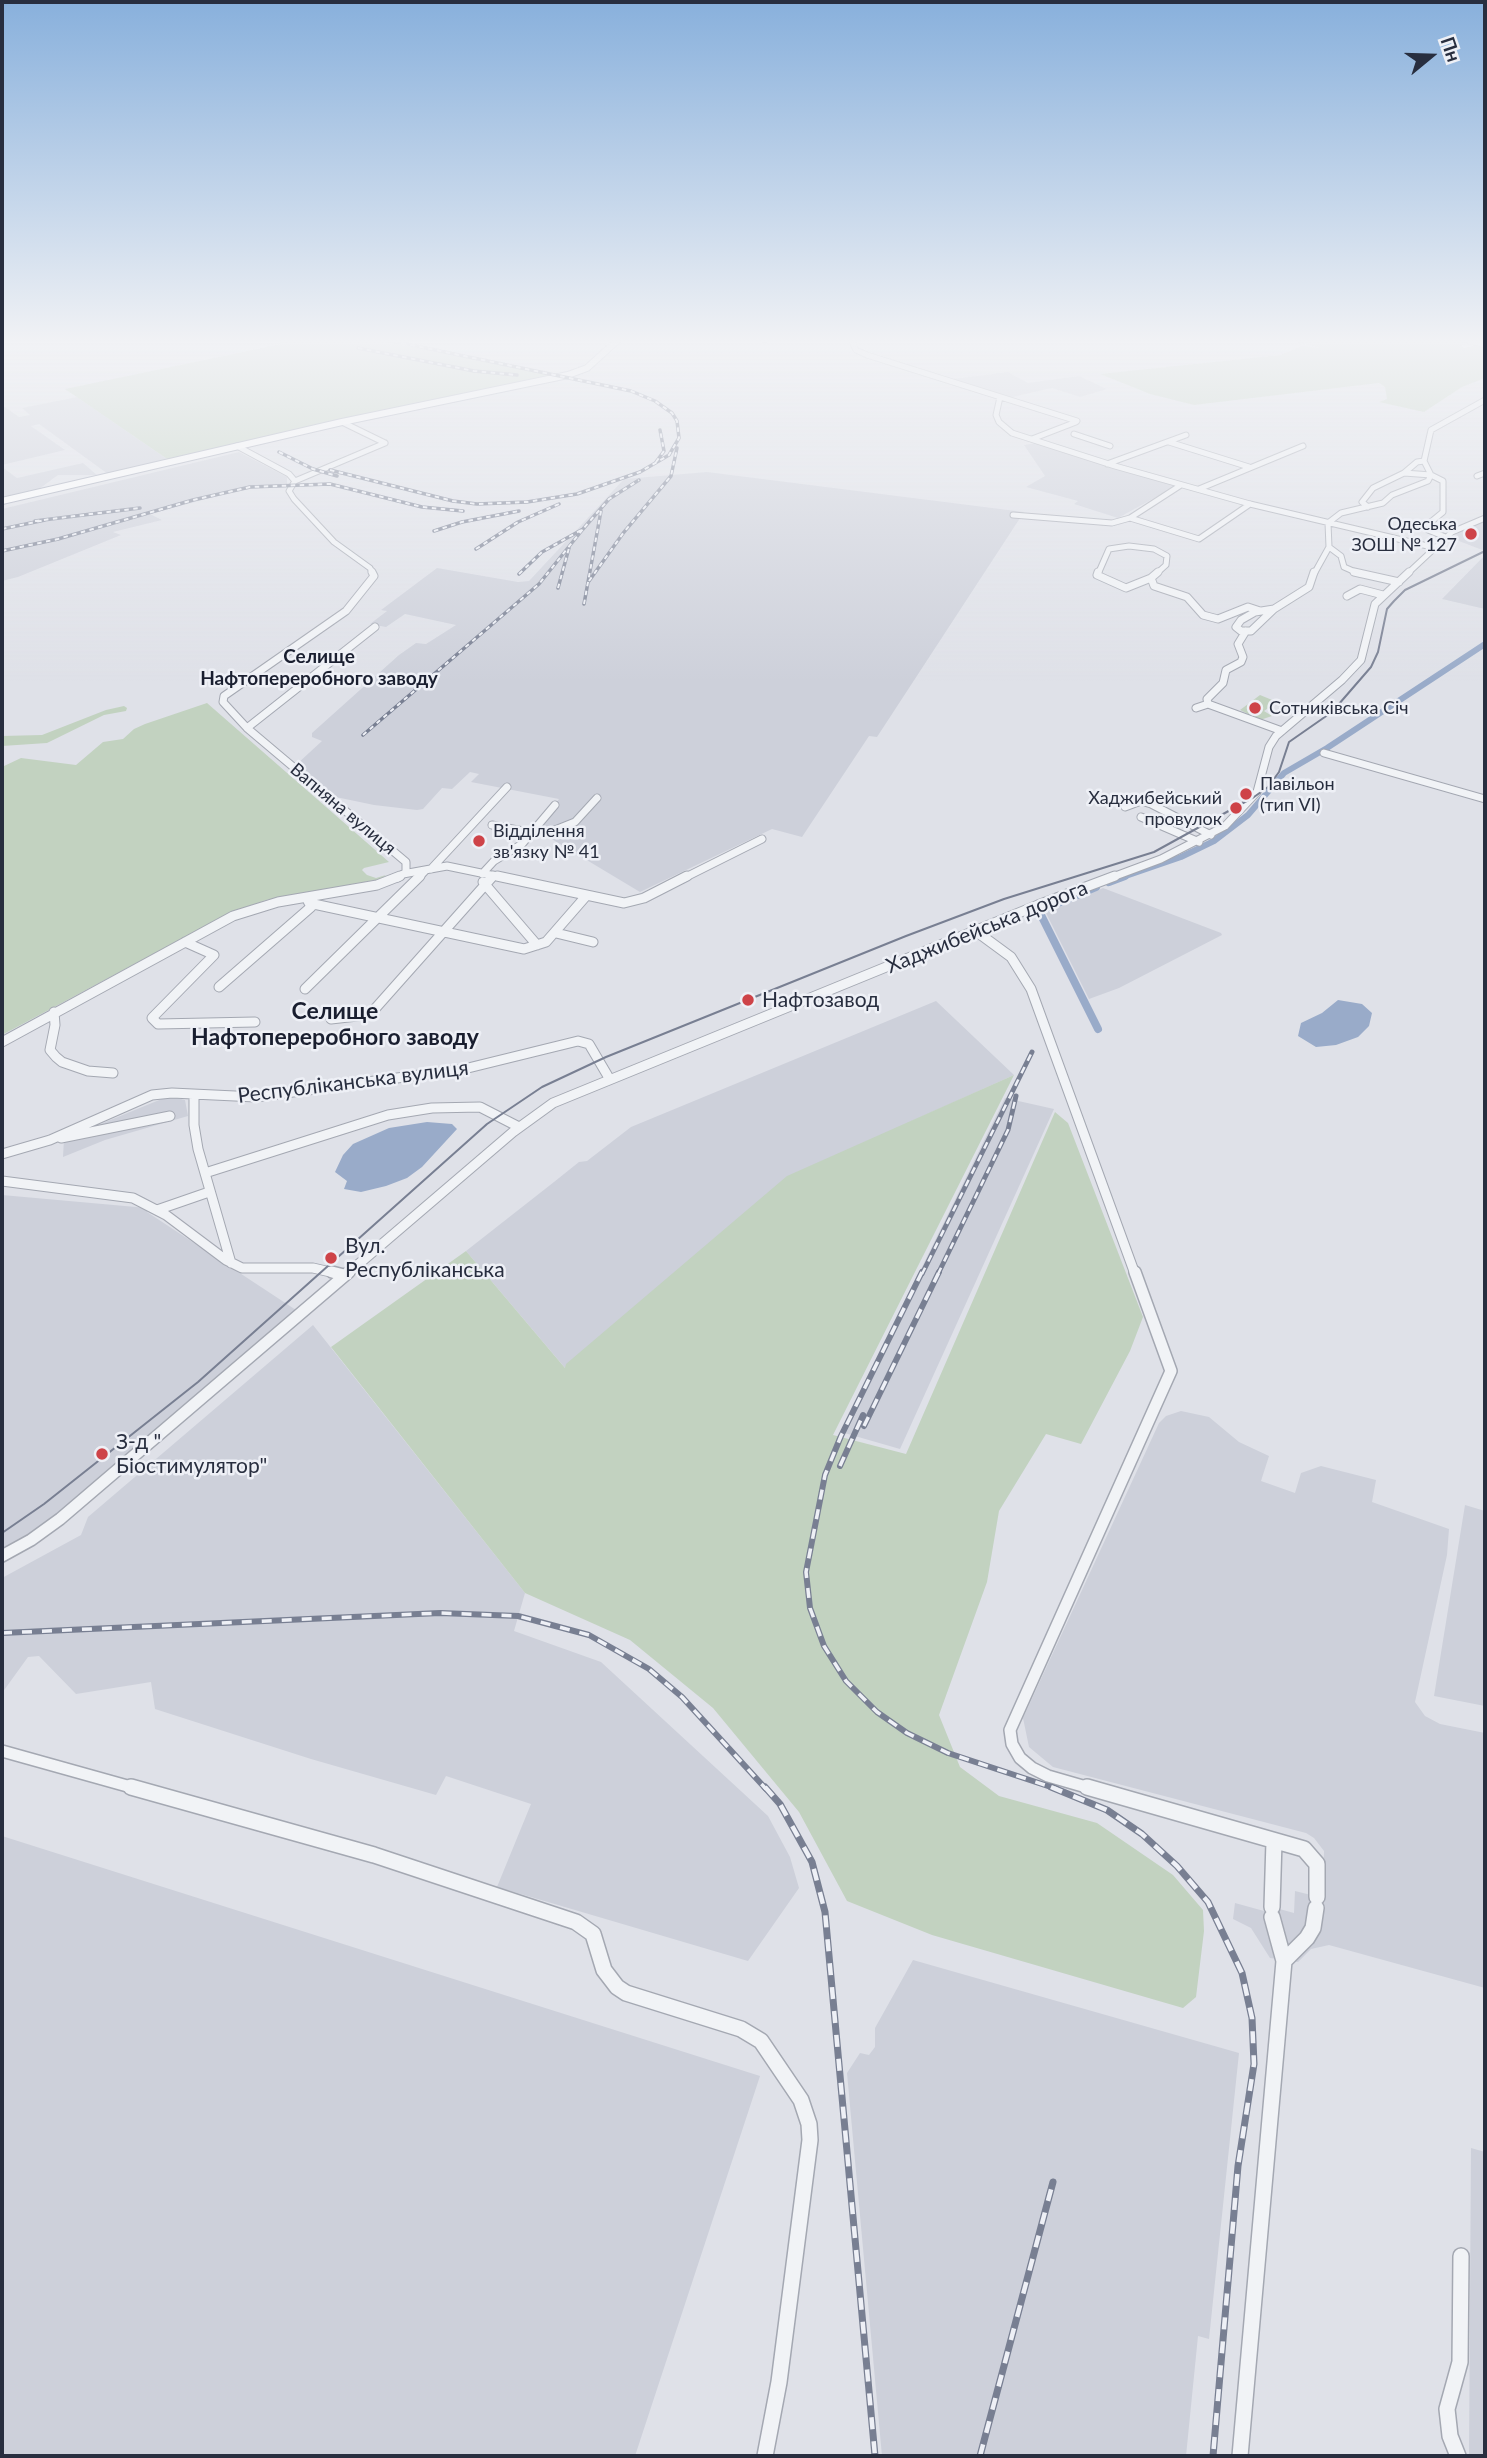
<!DOCTYPE html>
<meta charset="utf-8">
<style>
body{margin:0}
#map{position:relative;width:1487px;height:2458px;overflow:hidden;background:#dfe1e8;font-family:Lato,sans-serif}
canvas{display:block}
.frame{position:absolute;inset:0;border:4px solid #282e3f;pointer-events:none}
.north{position:absolute;left:1396px;top:21px;width:70px;height:70px;-webkit-text-stroke:5px #eef0f6;paint-order:stroke;rotate:71deg;font-size:19px;font-weight:700;line-height:28px;text-align:center;color:#282e3f}
.north::after{content:'';display:block;margin:auto;width:24px;height:32px;background:#282e3f;clip-path:polygon(50% 0,100% 100%,50% 72%,0 100%)}
</style>
<div id="map">
<canvas width="1487" height="2458"></canvas>
<div class="frame"></div>
<div class="north">Пн</div>
</div>
<script>
const c = document.querySelector('canvas').getContext('2d');
c.lineJoin = 'round';
function paint(path, color) {
  c.fillStyle = color;
  c.fill(path, 'evenodd');
}
function toPath(rows) {
  const path = new Path2D();
  for (const r of rows) {
    path.moveTo(r[0], r[1]);
    for (let i = 2; i < r.length; i += 2) path.lineTo(r[i], r[i + 1]);
  }
  return path;
}
function trace(path, color, width, dash) {
  c.strokeStyle = color;
  c.lineWidth = width;
  c.lineCap = dash ? 'butt' : 'round';
  c.setLineDash(dash || []);
  c.stroke(path);
}
function drawText(font, color, halo, rows, align = 'center') {
  c.font = font + ' Lato,sans-serif';
  c.lineWidth = 5;
  c.setLineDash([]);
  c.textBaseline = 'middle';
  c.strokeStyle = halo;
  c.fillStyle = color;
  for (const [text, x, y, turn = 0] of rows) {
    c.save();
    c.translate(x, y);
    c.rotate((+turn || 0) * Math.PI / 180);
    c.textAlign = isNaN(turn) ? turn : align;
    if (halo) c.strokeText(text, 0, 0);
    c.fillText(text, 0, 0);
    c.restore();
  }
}
paint(toPath([
 [1008,372,1028,383,1079,376,1107,389,1080,397,1052,388,1008,398,944,380],
 [77,397,170,461,108,474,39,424,31,426,65,450,2,465,2,407,5,407,19,417,30,415,22,408],
 [1038,443,1178,485,1118,518,1074,504,1078,501,1026,487,1045,476,1024,445],
 [239,452,287,477,287,485,240,490,150,514,162,520,113,532,121,535,18,577,2,581,2,509],
 [83,463,97,475,58,475,39,489,2,499,2,467,17,478],
 [707,472,1024,512,877,737,869,736,802,837,772,829,640,892,535,829,559,799,471,782,479,774,470,772,452,789,442,788,423,809,417,810,374,805,331,796,297,764,322,741,312,737,312,733,399,655,416,643,426,644,456,625,405,614,386,627,370,624,387,611,381,610,437,568,518,582,529,581,624,479],
 [1485,520,1485,551,1451,538,1462,530],
 [1485,555,1485,609,1442,599],
 [1103,888,1221,933,1222,935,1119,988,1089,999,1046,913],
 [936,1001,1014,1075,857,1146,566,1369,466,1251,554,1182,579,1162,587,1161,631,1127],
 [169,1096,185,1100,188,1116,105,1140,63,1157,64,1139],
 [1005,1098,1054,1109,900,1449,841,1432],
 [2,1195,147,1208,147,1212,299,1312,60,1517,2,1551],
 [313,1325,525,1593,514,1631,601,1662,768,1816,790,1857,799,1888,748,1961,497,1887,531,1804,446,1776,436,1795,311,1759,155,1709,151,1682,76,1694,39,1656,28,1657,2,1693,2,1578,81,1535,88,1517],
 [1181,1411,1209,1417,1239,1442,1269,1456,1261,1481,1295,1493,1301,1473,1321,1466,1376,1480,1372,1502,1449,1529,1447,1555,1415,1702,1425,1716,1440,1724,1485,1733,1485,1988,1329,1945,1311,1949,1298,1962,1270,1958,1251,1928,1233,1919,1235,1903,1264,1911,1265,1905,1294,1913,1295,1891,1323,1898,1324,1851,1314,1838,1306,1833,1053,1767,1029,1747,1023,1718,1159,1423,1166,1416],
 [1465,1505,1485,1511,1485,1706,1434,1696],
 [2,1836,760,2076,635,2456,2,2456],
 [913,1960,1239,2053,1209,2339,1198,2336,1186,2456,882,2456,847,2073,860,2053,869,2055,875,2047,875,2028],
 [1471,2148,1485,2152,1485,2456,1469,2456]
]), '#cdd0da');
paint(toPath([
 [278,339,373,339,560,377,170,461,65,389,281,344],
 [1285,339,1460,339,1472,342,1460,346,1465,348,1479,344,1485,345,1485,378,1462,387,1424,412,1379,402,1387,399,1385,387,1379,383,1194,405,1150,394,1100,374,1280,355,1302,346,1320,348],
 [1260,695,1277,702,1264,711,1272,716,1260,720,1240,710],
 [207,703,389,862,364,868,362,870,367,875,376,878,386,875,381,879,266,900,222,917,2,1035,2,767,21,758,76,765,103,742,123,739,134,729,145,724],
 [124,706,127,708,126,711,104,715,47,743,2,746,2,736,42,735,106,710],
 [1014,1075,833,1435,906,1454,1055,1112,1068,1123,1143,1317,1130,1351,1081,1444,1046,1434,999,1511,987,1582,939,1715,960,1767,999,1796,1097,1823,1173,1875,1203,1910,1204,1931,1196,1997,1183,2008,932,1935,847,1901,799,1812,713,1708,630,1640,525,1593,331,1347,466,1251,565,1368,566,1364,787,1176]
]), '#c2d2c0');
paint(toPath([
 [1338,1000,1362,1004,1372,1013,1369,1026,1358,1037,1336,1045,1316,1047,1298,1036,1301,1023,1322,1013],
 [427,1122,452,1124,457,1129,422,1167,407,1178,386,1186,361,1192,344,1189,347,1181,335,1172,343,1155,353,1144,389,1128]
]), '#99abc9');
trace(toPath([
 [1120,878,1181,857,1214,841,1248,815,1284,773,1327,748,1485,644]
]), '#99abc9', 6);
trace(toPath([
 [1109,882,1125,876],
 [1096,887,1039,911,1098,1029]
]), '#99abc9', 8);
const minorFar4 = toPath([
 [763,339,766,339],
 [851,339,856,350,867,355,1077,421],
 [1464,339,1485,345],
 [1000,397,996,415,999,422,1012,433,1115,466,1250,504,1436,548],
 [342,422,385,443],
 [1074,434,1110,446],
 [1032,439,1076,422],
 [1169,442,1249,467],
 [237,446,289,474,295,481],
 [1424,461,1431,475,1443,481,1443,512,1426,526,1428,530,1448,538],
 [1107,464,1186,435],
 [1404,473,1431,475],
 [1477,476,1485,473],
 [295,481,385,443],
 [295,481,289,491,294,499,334,542,370,568,373,574],
 [1199,489,1303,446],
 [1368,507,1362,502,1373,488,1404,473,1417,462,1424,461,1431,430,1485,400],
 [1013,515,1112,523,1130,518,1181,485],
 [1130,518,1199,539,1250,504],
 [1098,574,1109,549,1129,546,1154,549,1167,556,1166,565,1156,574],
 [1314,574,1329,547],
 [1360,574,1344,567,1341,556,1329,547,1328,523,1341,513,1383,503,1392,495,1428,481,1431,475],
 [1407,574,1452,532,1485,518]
]);
const minorFar3 = toPath([
 [372,572,374,576,346,611,224,696,223,702,247,728,406,862,406,872,398,878],
 [1098,572,1097,575,1126,588,1151,578],
 [1354,572,1399,582],
 [1151,578,1154,586,1187,597,1203,615,1218,619,1248,607,1260,611],
 [1151,578,1158,572],
 [1347,596,1360,589,1383,595],
 [1274,609,1251,631,1241,631,1236,627,1241,620,1255,612,1274,609],
 [1274,609,1309,587,1314,572],
 [1246,631,1238,644,1243,657,1241,662,1226,670,1223,683,1207,699,1208,704,1282,731],
 [1196,708,1208,704],
 [247,728,375,627],
 [1324,753,1485,799],
 [1125,807,1141,801,1151,804,1211,835],
 [1141,817,1199,842],
 [492,825,533,833,550,832,575,822,597,798],
 [431,869,507,787],
 [403,874,447,866,505,878],
 [482,874,494,861,522,844,555,805],
 [418,878,425,871],
 [491,878,493,876],
 [684,878,762,839],
 [1110,878,1161,859,1225,826,1257,792,1269,747,1276,736,1342,680,1361,660,1375,604,1409,572]
]);
const minorFar2 = toPath([
 [497,876,624,903,644,898,687,876],
 [483,882,537,945],
 [309,903,524,949,546,942,587,895],
 [977,932,1011,957,1031,989,1135,1274],
 [556,933,593,942],
 [185,942,214,955,152,1018,158,1024,255,1022],
 [219,987,311,907,308,901],
 [305,989,420,876],
 [54,1012,55,1025,50,1050,56,1057,62,1062,88,1071,113,1073],
 [331,1019,366,1015,373,1011,493,876],
 [2,1042,233,916,278,902,377,885,400,876],
 [194,1096,194,1125,198,1149,231,1263],
 [61,1138,170,1116],
 [2,1154,50,1140,152,1095,172,1093,256,1097,464,1069,578,1041,589,1044,609,1078],
 [205,1173,388,1115,432,1108,480,1107,519,1127],
 [2,1181,133,1198,166,1215,226,1260,242,1268,313,1268,339,1274],
 [157,1210,209,1192],
 [347,1274,513,1132,553,1103,1038,905,1115,876]
]);
const minorFar1 = toPath([
 [332,1272,344,1275],
 [2,1556,31,1540,60,1519,349,1272],
 [2,1751,138,1789],
 [1093,1789,1048,1776,1032,1768,1020,1758,1012,1744,1010,1730,1171,1371,1135,1272]
]);
const minor = toPath([
 [131,1787,374,1855,576,1922,593,1934,604,1970,617,1987,626,1993,741,2029,761,2041,801,2100,809,2124,810,2140,779,2382,765,2456],
 [1087,1787,1304,1849,1317,1864,1317,1897],
 [1272,1907,1274,1841],
 [1284,1961,1307,1938,1313,1928,1316,1908],
 [1240,2456,1284,1961,1272,1917],
 [1458,2456,1450,2436,1447,2409,1460,2362,1461,2256]
]);
const major = toPath([
 [2,501,342,422,568,375,587,368,619,339]
]);
trace(minorFar4, '#a4a8b2', 7);
trace(minorFar3, '#a4a8b2', 9);
trace(minorFar2, '#a4a8b2', 11);
trace(minorFar1, '#a4a8b2', 14);
trace(minor, '#a4a8b2', 18);
trace(major, '#9ea4b4', 8);
trace(minorFar4, '#f1f3f6', 5);
trace(minorFar3, '#f1f3f6', 7);
trace(minorFar2, '#f1f3f6', 9);
trace(minorFar1, '#f1f3f6', 11);
trace(minor, '#f1f3f6', 15);
trace(major, '#fff', 6);
trace(toPath([
 [2,1533,44,1504,198,1382,487,1124,542,1087,606,1057,906,936,1004,899,1154,852,1254,797,1268,787,1279,772,1289,742,1332,712,1371,667,1378,652,1387,609,1394,601,1405,590,1485,551]
]), '#787f92', 2);
const railFar3 = toPath([
 [358,348,474,371,517,375],
 [279,452,313,469,337,476],
 [656,462,664,451,660,430],
 [330,470,453,501,477,504,527,502,577,494,640,472,669,455,679,438,677,421,672,413,655,401,631,391,383,339],
 [35,521,140,508],
 [2,529,45,520],
 [434,531,462,522,519,511],
 [476,549,518,522,559,504],
 [2,551,58,539,193,500,250,487,330,484,422,507,463,511],
 [519,574,542,552,583,529,609,499,639,480],
 [589,581,624,532,671,476,677,448],
 [558,588,569,548],
 [584,604,601,511],
 [363,735,539,584,583,529]
]);
const railFar2 = toPath([
 [922,1274,1032,1052],
 [938,1274,1008,1130,1016,1096]
]);
const railFar1 = toPath([
 [922,1272,841,1436,825,1475,806,1572,810,1608,824,1646,846,1681,877,1712,907,1733,948,1753,1057,1789],
 [864,1426,939,1272],
 [840,1466,863,1415],
 [2,1633,440,1613,518,1616,589,1635,649,1669,682,1697,766,1789]
]);
const rail = toPath([
 [765,1787,780,1804,812,1862,825,1912,875,2456],
 [1051,1787,1107,1810,1142,1834,1177,1866,1208,1902,1242,1973,1252,2018,1254,2064,1238,2166,1213,2456],
 [980,2456,1053,2182]
]);
trace(railFar3, '#787f92', 3.5);
trace(railFar2, '#787f92', 5);
trace(railFar1, '#787f92', 6);
trace(rail, '#787f92', 7);
trace(railFar3, '#eef0f6', 2, [4.5]);
trace(railFar2, '#eef0f6', 2.5, [7]);
trace(railFar1, '#eef0f6', 3.5, [10]);
trace(rail, '#eef0f6', 4.5, [12]);
const sky = c.createLinearGradient(0, 0, 0, 683);
sky.addColorStop(0, '#88b0dc');
sky.addColorStop(0.5, '#f1f2f5');
sky.addColorStop(1, '#f1f2f500');
c.fillStyle = sky;
c.fillRect(0, 0, 1487, 683);
for (const [x, y, r, color] of [
 [1471,534,7,"#ce4348"],
 [1255,708,7,"#ce4348"],
 [1246,794,7,"#ce4348"],
 [1236,808,7,"#ce4348"],
 [479,841,7,"#ce4348"],
 [748,1000,7,"#ce4348"],
 [331,1258,7,"#ce4348"],
 [102,1454,7,"#ce4348"]
]) {
  const dot = new Path2D();
  dot.arc(x, y, r, 0, 2 * Math.PI);
  c.fillStyle = color;
  c.fill(dot);
  trace(dot, '#eef0f6', 2.5);
}
drawText('18px', '#282e3f', '#eef0f6', [
 ["Одеська",1457,524,"right"],
 ["ЗОШ № 127",1457,545,"right"],
 ["Сотниківська Січ",1269,708],
 ["Павільон",1260,784],
 ["(тип VI)",1260,805],
 ["Хаджибейський",1222,798,"right"],
 ["провулок",1222,819,"right"],
 ["Відділення",493,831],
 ["зв'язку № 41",493,852]
], 'left');
drawText('18px', '#282e3f', '#eef0f6', [
 ["Вапняна вулиця",343,809,40]
]);
drawText('bold 19px', '#1a1f30', '#eef0f6', [
 ["Селище",319,657],
 ["Нафтопереробного заводу",319,679]
]);
drawText('21px', '#282e3f', '#eef0f6', [
 ["Хаджибейська дорога",987,927,-22],
 ["Республіканська вулиця",353,1082,-7]
]);
drawText('21px', '#282e3f', '#eef0f6', [
 ["Нафтозавод",762,1000],
 ["Вул.",345,1246],
 ["Республіканська",345,1270],
 ["З-д \"",116,1442],
 ["Біостимулятор\"",116,1466]
], 'left');
drawText('bold 23px', '#1a1f30', '#eef0f6', [
 ["Селище",335,1012],
 ["Нафтопереробного заводу",335,1038]
]);
</script>
